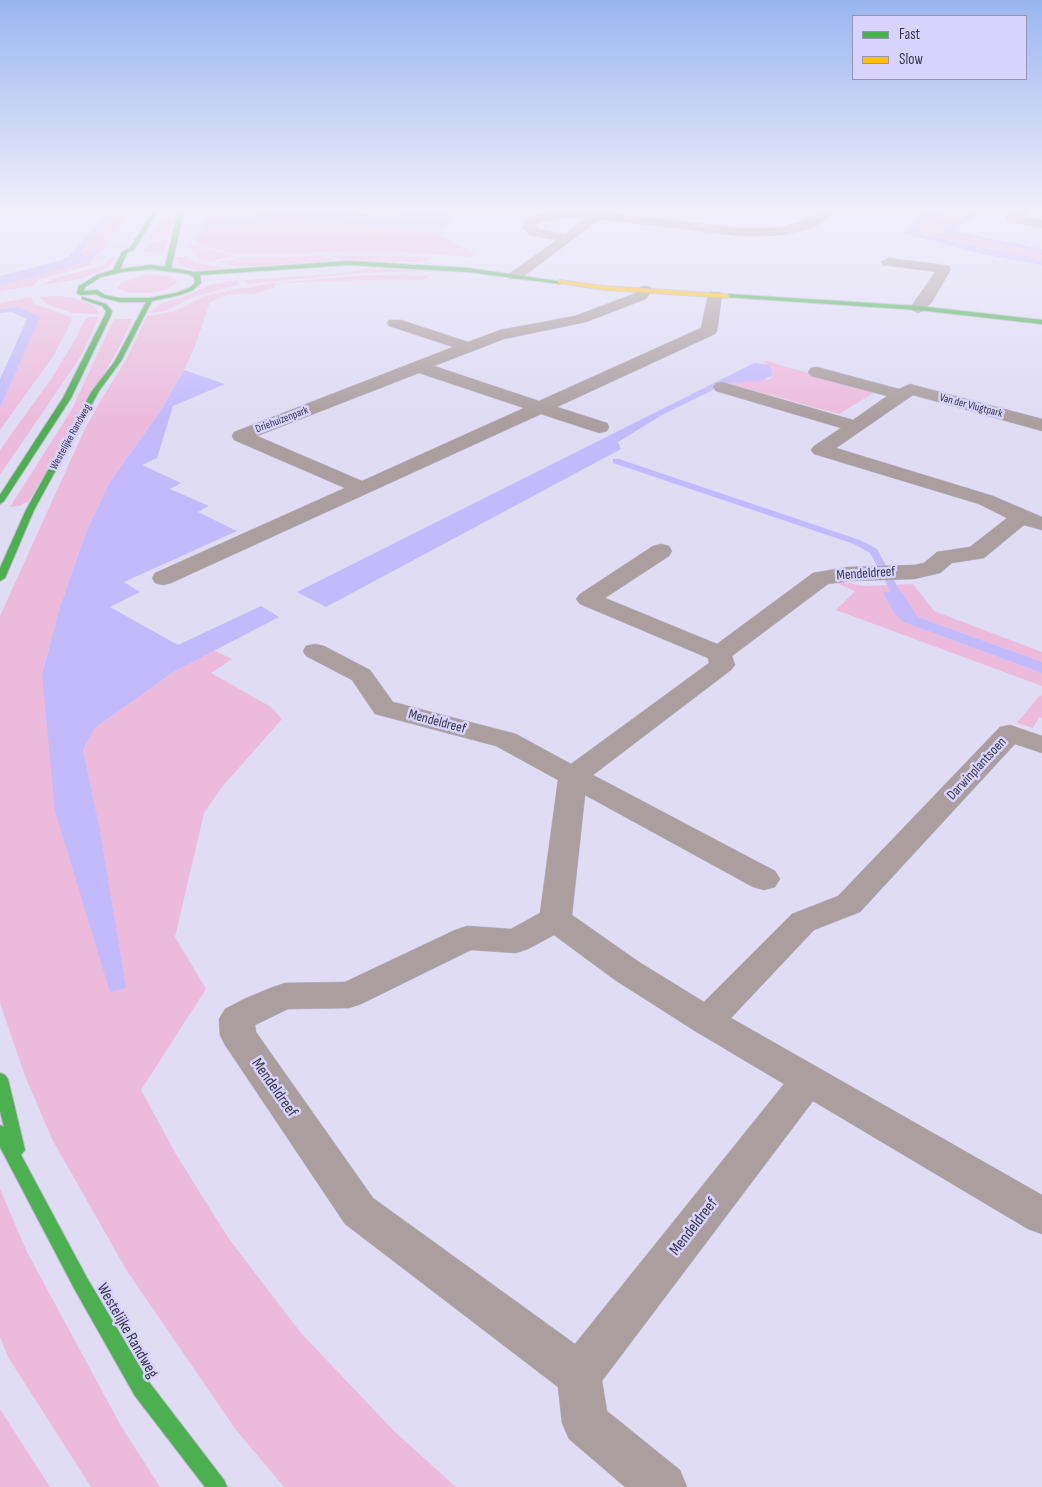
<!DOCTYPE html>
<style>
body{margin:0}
#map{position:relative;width:1042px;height:1487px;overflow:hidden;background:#dfdcf4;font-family:"Sofia Sans Condensed",sans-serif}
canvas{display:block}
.legend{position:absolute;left:852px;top:15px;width:175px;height:65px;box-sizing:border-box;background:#d7d2fe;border:1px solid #9894b6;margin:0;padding:6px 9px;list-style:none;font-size:15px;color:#3a3849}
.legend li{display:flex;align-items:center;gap:10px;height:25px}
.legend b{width:25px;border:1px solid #9894b6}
</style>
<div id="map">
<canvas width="1042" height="1487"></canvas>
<ul class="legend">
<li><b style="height:6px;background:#4caf50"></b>Fast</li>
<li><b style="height:6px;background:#ffc107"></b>Slow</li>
</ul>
</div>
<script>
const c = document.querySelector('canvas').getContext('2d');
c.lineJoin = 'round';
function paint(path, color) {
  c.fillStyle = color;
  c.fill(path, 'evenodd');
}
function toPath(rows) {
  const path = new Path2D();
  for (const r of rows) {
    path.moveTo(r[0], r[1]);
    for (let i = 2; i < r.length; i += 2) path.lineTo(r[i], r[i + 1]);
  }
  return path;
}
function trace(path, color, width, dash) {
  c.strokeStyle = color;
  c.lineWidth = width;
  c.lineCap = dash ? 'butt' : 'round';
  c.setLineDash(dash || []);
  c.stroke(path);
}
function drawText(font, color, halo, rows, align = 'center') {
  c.font = font + ' "Sofia Sans Condensed",sans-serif';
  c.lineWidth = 5;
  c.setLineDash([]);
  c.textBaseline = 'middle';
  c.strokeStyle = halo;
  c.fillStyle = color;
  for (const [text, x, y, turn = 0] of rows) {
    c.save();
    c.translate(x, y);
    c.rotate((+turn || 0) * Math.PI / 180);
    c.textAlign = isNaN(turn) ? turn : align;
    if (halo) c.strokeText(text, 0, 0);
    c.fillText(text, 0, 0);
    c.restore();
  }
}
paint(toPath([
 [115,211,130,211,109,241,105,250,84,256,80,254],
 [169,211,175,211,165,251,145,251,149,238],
 [205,211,283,211,230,218,203,225],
 [951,211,976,211,943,227,939,231,1042,253,1042,260,918,233,922,226],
 [284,220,434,230,444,228,439,232,440,235,471,252,475,257,388,252,234,254,199,245,194,239,201,230],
 [188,241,195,246,237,256,211,261,203,261,193,254],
 [321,256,337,261,239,267,218,262,240,258],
 [330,256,401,256,431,258,420,262,346,261],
 [117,257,109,267,82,279,41,285,56,278,104,265,109,258],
 [176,257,188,257,195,263,231,268,208,271,191,269,177,263],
 [93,259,90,265,38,280,33,286,0,291,0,286],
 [368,269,415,270,421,271,360,273,247,284,245,280,342,273],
 [147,274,169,276,178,282,168,289,151,293,128,293,117,288,122,282],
 [370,275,424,275,429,277,419,281,407,279,276,283,274,288,251,295,248,293,227,295,210,302,195,346,184,370,161,410,110,482,86,532,60,607,42,674,89,782,83,750,95,728,175,671,213,650,232,659,211,673,271,707,282,719,222,787,204,813,175,937,206,989,141,1090,177,1156,229,1239,301,1333,395,1432,456,1487,284,1487,236,1430,127,1271,52,1139,25,1076,0,1003,0,616,83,433,99,403,126,360,147,316,172,312,205,296,237,289,274,283],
 [237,280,239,285,195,296,165,311,148,313,162,303,189,295,209,285],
 [57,296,75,298,95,306,100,314,72,313,47,304,39,297],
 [31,297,34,304,71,317,72,320,54,355,0,430,0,408,39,318,5,308,0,309,0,303],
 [89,317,99,317,81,356,0,475,0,450,51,379,75,340,85,319],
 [114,319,132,319,119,348,29,501,19,506,10,507,71,411],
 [766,361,875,392,839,414,727,383,769,379,773,375,770,365,763,363],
 [839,581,864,586,913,584,934,611,1042,652,1042,662,918,617,902,593,903,622,1042,673,1042,686,836,610,855,591,836,583],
 [1040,695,1042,696,1042,718,1039,717,1033,728,1017,723],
 [0,1189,27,1252,121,1426,160,1487,91,1487,8,1357,0,1337],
 [0,1409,50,1487,0,1487]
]), '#ecbbdc');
paint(toPath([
 [109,211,115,211,80,253,84,256,230,218,283,211,340,211,387,216,405,211,454,211,448,216,454,217,444,228,425,232,326,222,285,220,199,230,0,286,0,276,62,260,68,257],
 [920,211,951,211,922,226,919,234,1042,260,1042,265,982,254,902,233,912,227],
 [976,211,989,211,953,228,954,231,1042,249,1042,253,939,231,943,227],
 [17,307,40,317,0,408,0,379,27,319,11,312,0,313,0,309],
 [754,363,770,365,773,375,761,381,727,383,662,415,618,442,621,449,326,607,297,592],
 [184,370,225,384,173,406,157,458,142,465,181,483,170,489,209,506,198,512,237,531,124,582,140,592,110,607,178,645,261,606,279,617,175,671,95,728,83,750,100,831,126,988,110,992,55,811,42,674,60,607,86,532,110,482,161,410],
 [883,592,902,593,918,617,1042,662,1042,673,903,622,893,611]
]), '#c3bafc');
paint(toPath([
 [203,225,201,230,93,259,97,253]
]), '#dfdcf4');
paint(toPath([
 [613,459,619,459,860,540,877,549,908,606,903,609,900,608,870,553,854,544,613,463,613,459]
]), '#c3bafc');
const street = toPath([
 [549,211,609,211,608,213,739,228,759,228,783,227,810,218,821,211,836,211,820,224,804,230,783,235,759,236,739,236,600,219,520,279,510,279,508,276,510,273,557,240,530,235,523,228,523,223,524,220,530,216,549,211],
 [569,217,585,218,565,234,539,229,536,226,536,224,540,222,569,217],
 [1014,211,1030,211,1023,217,1042,220,1042,228,1006,221,1005,218,1006,215,1014,211],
 [888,258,944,265,949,266,951,269,932,302,923,311,918,313,913,311,910,308,935,272,883,265,881,262,888,258],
 [645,286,650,287,652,290,646,299,586,322,504,339,434,366,539,401,701,328,708,295,710,292,720,292,722,295,717,331,715,334,557,407,607,423,609,427,607,431,600,433,593,431,541,414,171,583,163,585,155,583,152,578,155,573,345,488,234,440,232,436,234,432,453,347,389,326,387,323,389,320,401,320,468,342,500,330,575,316,636,293,640,287,645,286],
 [419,373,524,408,362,481,257,436,419,373],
 [817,367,899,389,910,384,1042,419,1042,431,913,395,836,448,993,496,1042,517,1042,530,1024,525,984,558,952,563,940,573,914,579,848,581,828,584,732,656,735,665,731,670,593,775,775,871,780,879,775,887,764,890,753,887,585,795,572,915,639,962,704,1002,792,914,838,896,1000,727,1010,725,1042,736,1042,753,1015,744,860,912,814,930,731,1018,1042,1195,1042,1234,1028,1229,813,1101,602,1381,607,1411,680,1470,687,1487,625,1487,569,1439,562,1423,558,1387,345,1224,225,1045,220,1035,219,1019,225,1009,244,999,273,987,285,983,345,982,455,930,467,926,511,929,540,913,558,780,496,746,375,714,352,680,306,656,303,651,306,646,315,644,324,646,370,670,393,702,516,734,571,764,709,663,708,658,580,604,576,599,580,594,653,546,661,544,669,546,672,551,669,556,605,598,717,644,813,573,848,567,914,565,924,563,937,552,970,547,1007,518,979,504,814,454,811,450,814,446,841,428,716,391,713,387,716,383,722,382,853,420,887,396,811,376,808,372,811,368,817,367],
 [554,935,615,980,695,1031,784,1084,575,1344,373,1198,256,1032,255,1025,288,1009,349,1008,361,1004,471,950,516,953,528,949,554,935]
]);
const fast = toPath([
 [153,211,158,211,134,250,127,253,120,269,151,265,165,267,178,211,184,211,171,268,194,272,348,261,468,268,563,282,560,284,468,272,348,265,200,275,201,283,193,290,180,295,152,301,121,361,99,391,34,510,5,578,0,581,0,568,26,510,92,391,115,361,146,302,120,302,101,297,96,294,80,295,77,293,79,286,97,275,113,270,122,252,130,248,153,211],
 [151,269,188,274,194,277,195,283,189,288,176,293,150,298,120,298,105,295,97,290,84,291,85,287,101,277,122,272,151,269],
 [727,294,918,306,1042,320,1042,324,918,310,725,297,725,295,727,294],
 [82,297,106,304,112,311,111,315,71,398,4,501,0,504,0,495,63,398,105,315,106,311,102,306,82,299,82,297],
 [0,1073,5,1075,8,1079,25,1150,21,1155,87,1278,149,1382,224,1480,227,1487,205,1487,135,1396,75,1290,0,1147,0,1125,4,1127,0,1111,0,1073]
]);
const slow = toPath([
 [560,280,605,286,727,294,730,296,727,298,605,290,558,283,558,281,560,280]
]);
trace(street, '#bcb9cd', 1);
trace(fast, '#bcb9cd', 2);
trace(slow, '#bcb9cd', 2);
paint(street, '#aa9e9f');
paint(fast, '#4caf50');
paint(slow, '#ffc107');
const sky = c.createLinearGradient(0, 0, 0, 419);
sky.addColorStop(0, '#99b6f0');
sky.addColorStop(0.5, '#f1effa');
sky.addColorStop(1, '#f1effa00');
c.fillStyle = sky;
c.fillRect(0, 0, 1042, 419);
drawText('11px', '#3a3849', '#d7d2fe', [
 ["Van der Vlugtpark",971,406,15],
 ["Driehuizenpark",282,420,-21],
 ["Westelijke Randweg",71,437,-61]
]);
drawText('14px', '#3a3849', '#d7d2fe', [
 ["Mendeldreef",866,574,-4],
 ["Mendeldreef",437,722,15],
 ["Darwinplantsoen",977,769,-47]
]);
drawText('16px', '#3a3849', '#d7d2fe', [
 ["Mendeldreef",274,1088,55],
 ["Mendeldreef",694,1227,-52],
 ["Westelijke Randweg",127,1331,60]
]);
</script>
